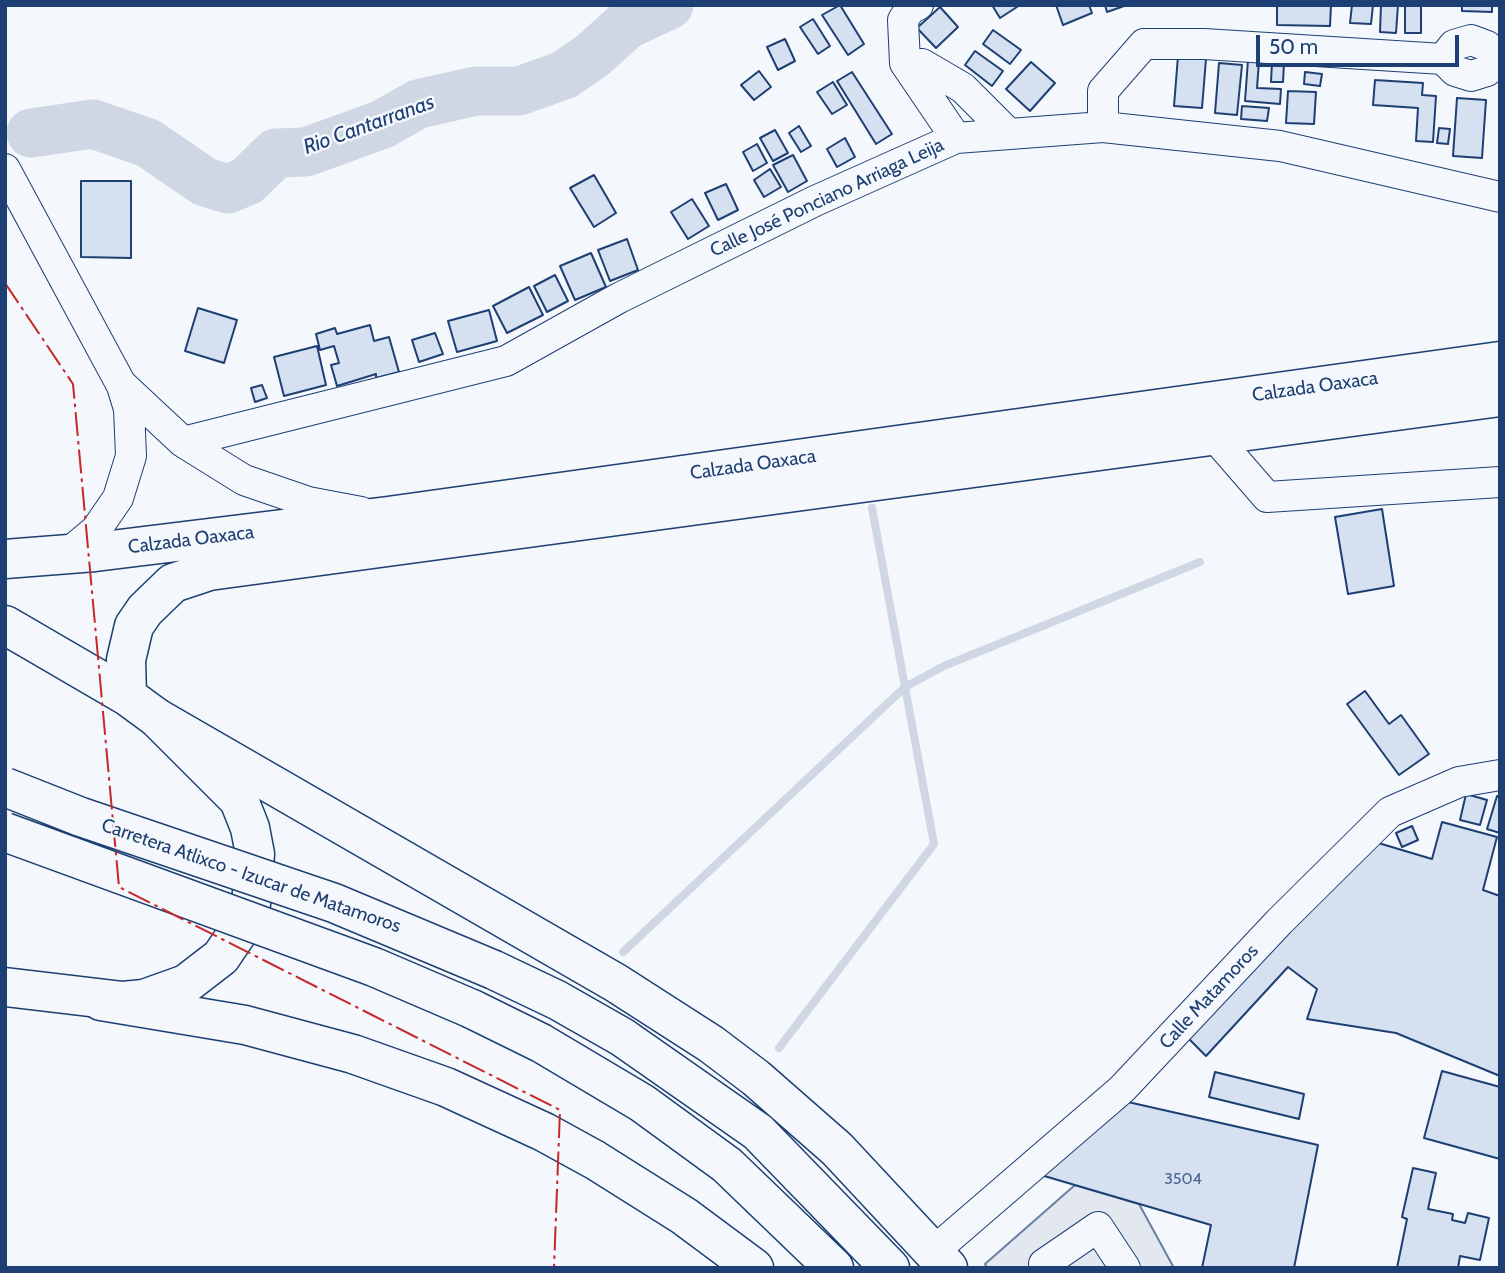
<!DOCTYPE html>
<meta charset="utf-8">
<style>
body{margin:0}
#map{position:relative;width:1505px;height:1273px;overflow:hidden;background:#f4f7fb;font-family:Cabin,sans-serif}
canvas{display:block}
.frame{position:absolute;inset:0;border:7px solid #1d3f73;pointer-events:none}
.scale{position:absolute;left:1256px;top:35px;width:203px;height:32px;box-sizing:border-box;border:4px solid #1d3f73;border-top:0;padding-left:9px;font-size:21px;line-height:24px;white-space:nowrap;color:#1d3f73;-webkit-text-stroke:5px #f4f7fb;paint-order:stroke}
</style>
<div id="map">
<canvas width="1505" height="1273"></canvas>
<div class="frame"></div>
<div class="scale">50 m</div>
</div>
<script>
const c = document.querySelector('canvas').getContext('2d');
c.lineJoin = 'round';
function paint(path, color) {
  c.fillStyle = color;
  c.fill(path, 'evenodd');
}
function toPath(rows) {
  const path = new Path2D();
  for (const r of rows) {
    path.moveTo(r[0], r[1]);
    for (let i = 2; i < r.length; i += 2) path.lineTo(r[i], r[i + 1]);
  }
  return path;
}
function trace(path, color, width, dash) {
  c.strokeStyle = color;
  c.lineWidth = width;
  c.lineCap = dash ? 'butt' : 'round';
  c.setLineDash(dash || []);
  c.stroke(path);
}
function drawText(font, color, halo, rows, align = 'center') {
  c.font = font + ' Cabin,sans-serif';
  c.lineWidth = 5;
  c.setLineDash([]);
  c.textBaseline = 'middle';
  c.strokeStyle = halo;
  c.fillStyle = color;
  for (const [text, x, y, turn = 0] of rows) {
    c.save();
    c.translate(x, y);
    c.rotate((+turn || 0) * Math.PI / 180);
    c.textAlign = isNaN(turn) ? turn : align;
    if (halo) c.strokeText(text, 0, 0);
    c.fillText(text, 0, 0);
    c.restore();
  }
}
const parking = toPath([
 [1075,1185,1139,1204,1174,1268,987,1268,985,1264,1075,1185]
]);
paint(parking, '#e3e8f0');
trace(parking, '#687fa3', 2);
trace(toPath([
 [623,952,905,687,944,666,1200,562],
 [779,1048,934,844,872,508]
]), '#cfd7e4', 8);
trace(toPath([
 [31,133,93,124,148,143,205,182,228,189,247,181,276,153,306,152,383,124,418,104,476,91,519,91,564,75,593,55,626,25,669,5]
]), '#cfd7e4', 49);
const building = toPath([
 [840,5,864,44,848,55,822,15,840,5],
 [992,5,1020,5,1000,18,992,5],
 [1056,5,1089,5,1092,13,1063,25,1056,5],
 [1105,5,1127,5,1107,12,1105,5],
 [1277,5,1331,5,1330,26,1277,25,1277,5],
 [1352,5,1373,5,1371,24,1350,23,1352,5],
 [1381,5,1398,5,1396,33,1380,32,1381,5],
 [1405,5,1421,5,1421,33,1405,33,1405,5],
 [1462,5,1492,5,1492,12,1462,11,1462,5],
 [940,7,958,27,936,48,917,28,940,7],
 [813,19,830,46,818,54,800,27,813,19],
 [993,30,1021,50,1010,64,983,44,993,30],
 [785,39,795,61,778,70,767,47,785,39],
 [975,51,1003,71,992,86,965,65,975,51],
 [1178,56,1206,59,1202,108,1174,106,1178,56],
 [1248,60,1259,61,1257,88,1281,89,1280,104,1245,101,1248,60],
 [1031,62,1055,83,1030,111,1006,89,1031,62],
 [1272,62,1284,63,1283,82,1271,82,1272,62],
 [1219,63,1242,65,1237,115,1215,113,1219,63],
 [759,71,771,87,754,100,741,85,759,71],
 [852,72,892,134,876,144,837,81,852,72],
 [1305,72,1322,74,1320,86,1304,84,1305,72],
 [1375,80,1423,83,1422,95,1436,96,1433,142,1416,141,1418,108,1373,105,1375,80],
 [833,82,847,105,832,114,817,92,833,82],
 [1288,91,1316,92,1314,124,1286,123,1288,91],
 [1457,98,1486,100,1482,158,1453,156,1457,98],
 [1242,106,1269,108,1267,121,1241,119,1242,106],
 [799,126,811,146,801,152,789,133,799,126],
 [1439,128,1450,129,1448,144,1437,143,1439,128],
 [775,130,788,153,773,161,760,138,775,130],
 [845,138,855,157,837,167,827,149,845,138],
 [757,144,767,163,753,171,743,152,757,144],
 [793,155,807,181,788,192,773,165,793,155],
 [770,169,781,187,764,197,754,180,770,169],
 [594,175,616,213,594,227,570,188,594,175],
 [81,181,131,181,131,258,81,257,81,181],
 [726,184,738,210,718,220,705,193,726,184],
 [692,199,709,226,688,239,671,212,692,199],
 [627,239,638,270,610,281,598,250,627,239],
 [591,253,606,287,575,300,560,266,591,253],
 [555,275,568,301,547,312,534,286,555,275],
 [529,287,543,315,507,333,493,306,529,287],
 [198,308,237,320,224,363,185,351,198,308],
 [489,310,497,341,457,352,448,321,489,310],
 [370,325,374,341,389,337,399,372,376,378,376,374,337,386,331,365,339,363,334,346,320,350,316,334,335,328,337,334,370,325],
 [435,333,443,354,419,362,412,340,435,333],
 [317,346,326,385,284,396,274,357,317,346],
 [262,385,267,398,255,402,251,388,262,385],
 [1382,509,1394,586,1348,594,1335,517,1382,509],
 [1365,691,1389,724,1401,715,1429,754,1399,775,1347,704,1365,691],
 [1466,794,1487,800,1480,825,1460,820,1466,794],
 [1497,796,1500,797,1500,833,1487,829,1497,796],
 [1442,822,1497,837,1483,890,1500,896,1500,1076,1396,1033,1307,1019,1317,989,1288,967,1206,1056,1188,1038,1375,842,1432,859,1442,822],
 [1412,826,1418,840,1402,847,1396,833,1412,826],
 [1442,1071,1500,1087,1500,1159,1424,1138,1442,1071],
 [1215,1072,1304,1094,1299,1119,1209,1097,1215,1072],
 [1128,1102,1318,1145,1294,1268,1202,1268,1211,1225,1034,1173,1128,1102],
 [1413,1168,1436,1173,1428,1209,1453,1214,1452,1220,1465,1223,1468,1213,1489,1218,1480,1260,1460,1256,1458,1268,1397,1268,1407,1219,1402,1217,1413,1168]
]);
paint(building, '#d5e0f0');
trace(building, '#1d3f73', 2);
const minor = toPath([
 [918,5,910,9,903,20,905,63,956,138],
 [1443,59,1454,45,1471,40,1487,46,1500,60],
 [905,63,922,64,963,88,1009,134],
 [1103,127,1103,91,1144,44,1204,44,1443,59,1455,71,1471,76,1487,71,1498,60],
 [5,169,122,386,129,409,131,456,118,498,96,530,65,556],
 [123,386,183,442,244,480,308,502,361,512],
 [1212,419,1215,437,1267,497,1500,482],
 [183,442,506,361,619,298,815,201,956,138,1103,127,1280,146,1500,197],
 [933,1252,1122,1089,1279,922,1390,812,1459,782,1500,775],
 [1046,1268,1044,1264,1098,1227,1125,1268]
]);
const major = toPath([
 [5,559,95,552,388,516,1500,361],
 [5,625,127,696,157,718,239,800,250,828,255,854,251,904,244,923,221,957,186,984,144,999,123,1001,5,987],
 [127,696,126,660,134,626,145,610,173,583,209,571,1500,397]
]);
const highway = toPath([
 [157,718,616,983,711,1044,756,1078,837,1149,948,1268],
 [494,970,557,1000,622,1037,758,1132,890,1268],
 [101,1001,245,1025,353,1054,446,1087,544,1132,595,1160,684,1216,754,1268],
 [472,1009,541,1043,642,1103,727,1165,834,1268]
]);
trace(minor, '#1d3f73', 32);
trace(major, '#1d3f73', 41);
trace(highway, '#1d3f73', 41);
trace(minor, '#f4f7fb', 30);
trace(major, '#f4f7fb', 38);
trace(highway, '#f4f7fb', 38);
const highwayBridge = toPath([
 [5,787,81,817,334,903,494,970],
 [5,832,374,967,472,1009]
]);
trace(highwayBridge, '#1d3f73', 41, []);
trace(highwayBridge, '#f4f7fb', 38);
trace(toPath([
 [5,283,73,384,119,887,560,1110,554,1268]
]), '#c62828', 2, [24, 5, 3.5, 5]);
drawText('16px', '#4b6792', null, [
 ["3504",1183,1179]
]);
drawText('19px', '#1d3f73', '#f4f7fb', [
 ["Calle José Ponciano Arriaga Leija",827,198,-25],
 ["Calzada Oaxaca",1315,387,-8],
 ["Calzada Oaxaca",753,465,-8],
 ["Calzada Oaxaca",191,540,-7],
 ["Carretera Atlixco - Izucar de Matamoros",251,876,19],
 ["Calle Matamoros",1209,997,-47]
]);
drawText('italic 21px', '#1d3f73', '#f4f7fb', [
 ["Rio Cantarranas",369,125,-20]
]);
</script>
